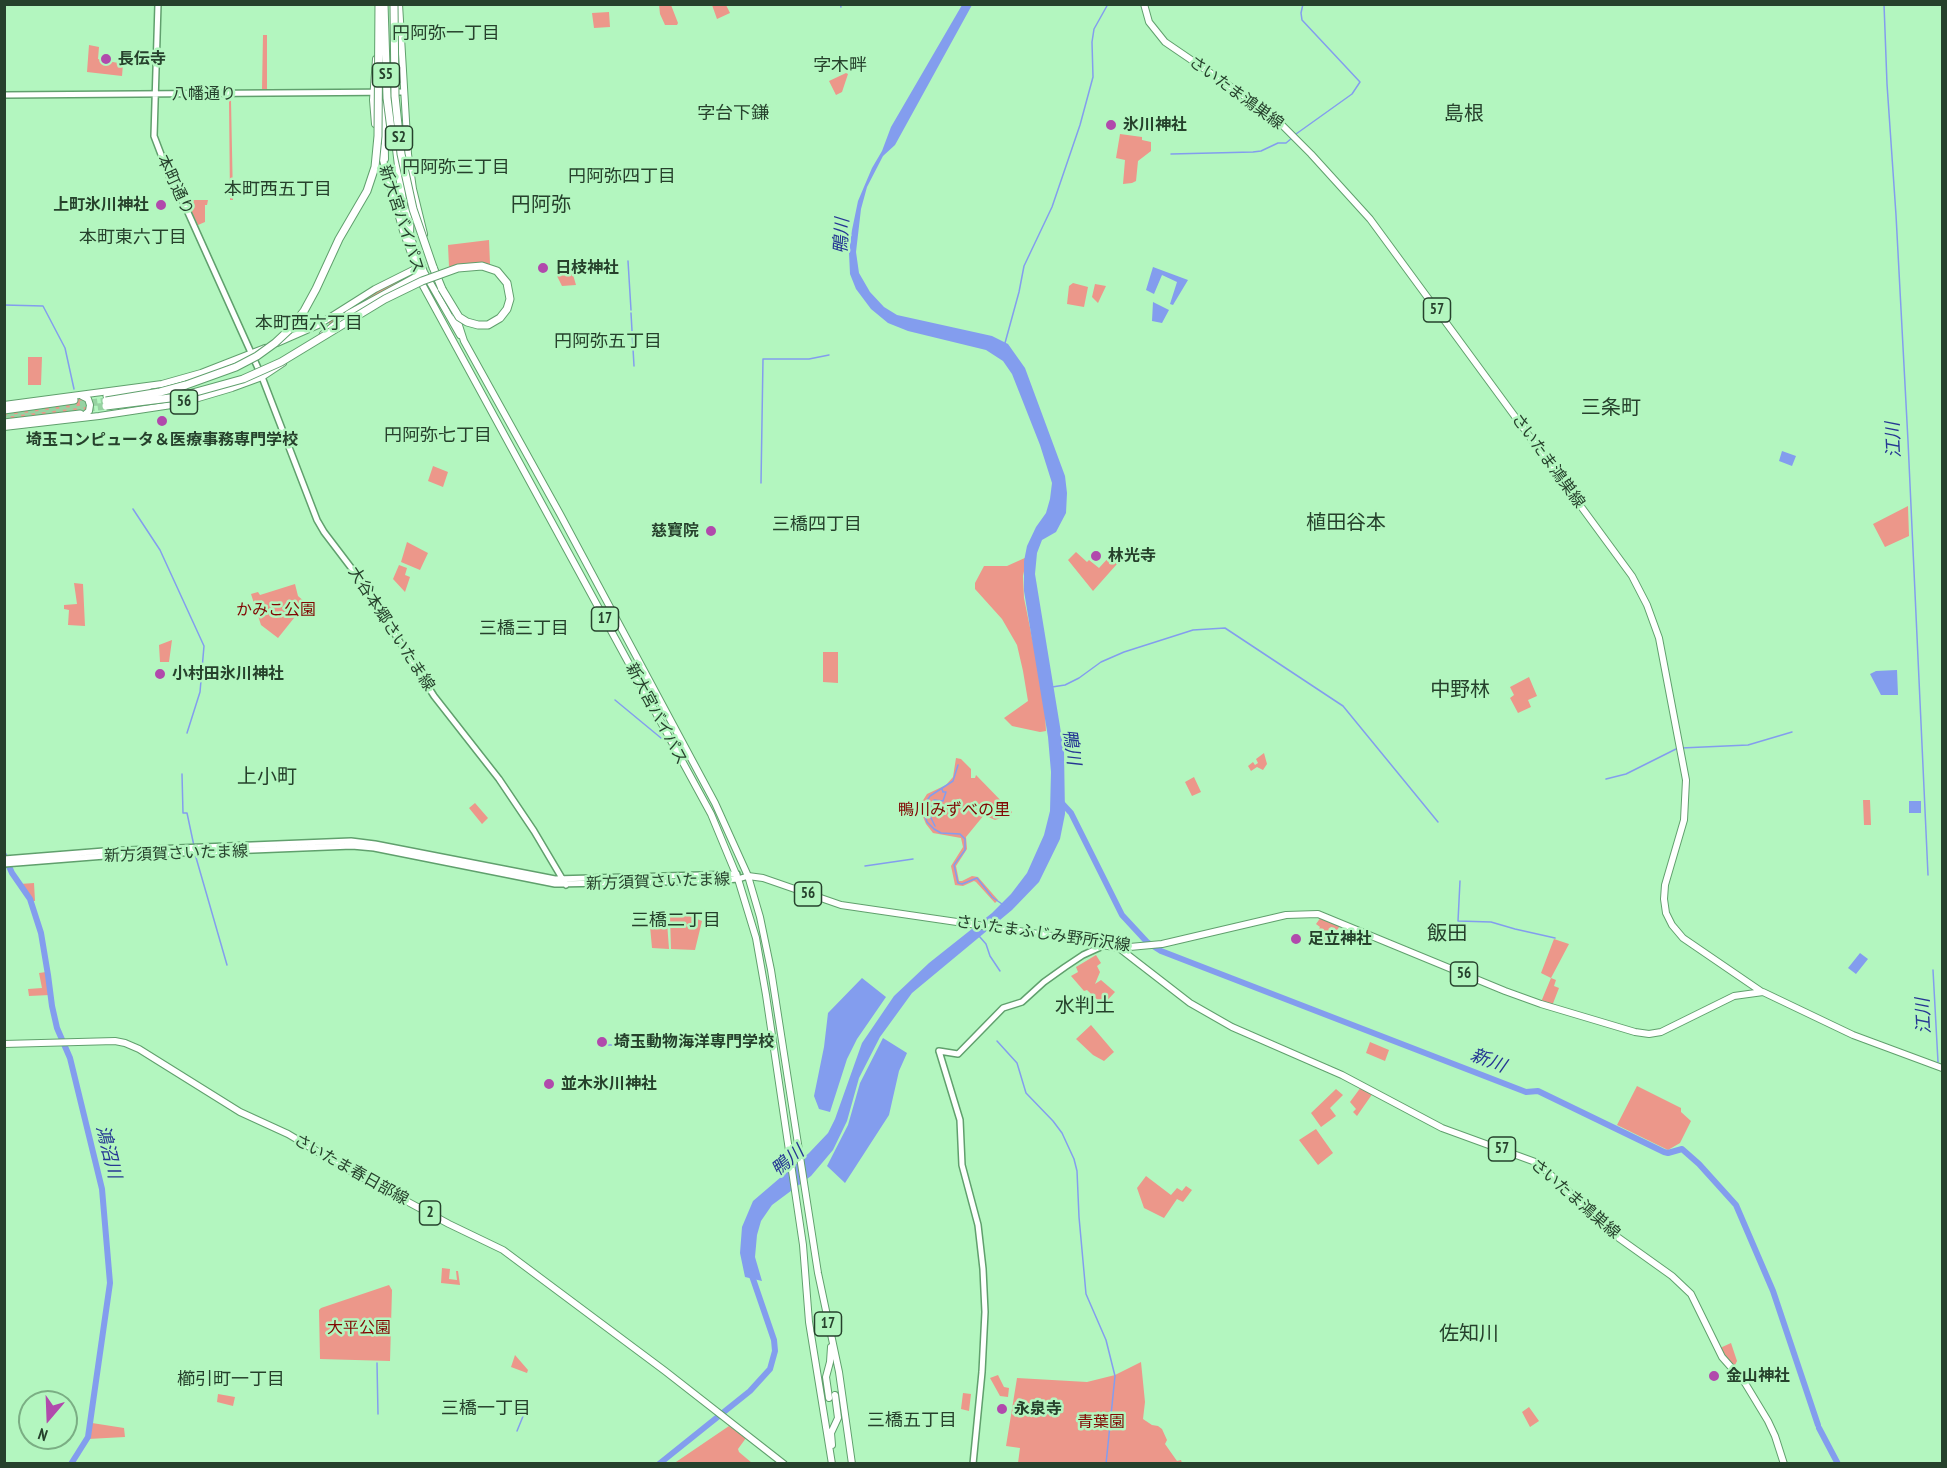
<!DOCTYPE html>
<meta charset="utf-8">
<style>
body{margin:0}
#map{position:relative;width:1947px;height:1468px;overflow:hidden;background:#b3f6bf;font-family:"PT Sans Narrow",sans-serif}
canvas{display:block}
.frame{position:absolute;inset:0;border:6px solid #26412c;pointer-events:none}
.north{position:absolute;left:18px;top:1390px;width:60px;height:60px;box-sizing:border-box;background:#b3f6bf;border:2px solid #7bae84;border-radius:50%;rotate:199deg;font-size:16px;font-weight:700;line-height:24px;text-align:center;color:#26412c}
.north::after{content:'';display:block;margin:auto;width:21px;height:27px;background:#b149ac;clip-path:polygon(50% 0,100% 100%,50% 72%,0 100%)}
</style>
<div id="map">
<canvas width="1947" height="1468"></canvas>
<div class="frame"></div>
<div class="north">N</div>
</div>
<script>
const c = document.querySelector('canvas').getContext('2d');
c.lineJoin = 'round';
function paint(path, color) {
  c.fillStyle = color;
  c.fill(path, 'evenodd');
}
function toPath(rows) {
  const path = new Path2D();
  for (const r of rows) {
    path.moveTo(r[0], r[1]);
    for (let i = 2; i < r.length; i += 2) path.lineTo(r[i], r[i + 1]);
  }
  return path;
}
function trace(path, color, width, dash) {
  c.strokeStyle = color;
  c.lineWidth = width;
  c.lineCap = dash ? 'butt' : 'round';
  c.setLineDash(dash || []);
  c.stroke(path);
}
function drawText(font, color, halo, rows, align = 'center') {
  c.font = font + ' "PT Sans Narrow","Noto Sans JP",sans-serif';
  c.lineWidth = 5;
  c.setLineDash([]);
  c.textBaseline = 'middle';
  c.strokeStyle = halo;
  c.fillStyle = color;
  for (const [text, x, y, turn = 0] of rows) {
    c.save();
    c.translate(x, y);
    c.rotate((+turn || 0) * Math.PI / 180);
    c.textAlign = isNaN(turn) ? turn : align;
    if (halo) c.strokeText(text, 0, 0);
    c.fillText(text, 0, 0);
    c.restore();
  }
}
paint(toPath([
 [659,5,671,5,678,23,677,25,665,25,660,14],
 [712,5,726,5,730,13,717,19],
 [609,12,610,27,594,28,592,13],
 [263,35,267,35,267,89,262,89],
 [89,45,99,47,98,59,123,64,122,76,87,72],
 [846,73,848,74,842,92,836,95,829,81],
 [229,100,231,100,233,200,230,200],
 [1120,134,1142,137,1142,140,1151,142,1151,151,1138,161,1136,181,1132,183,1123,184,1125,160,1116,158],
 [186,200,208,200,207,205,205,205,205,222,198,225],
 [489,240,490,264,449,267,448,245],
 [571,268,576,285,562,286,556,274],
 [407,277,405,280,329,324,329,321,366,296],
 [1073,283,1088,287,1084,307,1067,304,1069,286],
 [1095,284,1106,286,1098,303,1092,297],
 [28,357,42,357,41,385,28,385],
 [78,398,87,401,88,408,83,414,5,421,5,414,78,401],
 [433,466,448,472,443,487,428,481],
 [1908,506,1909,536,1885,547,1873,524],
 [407,542,428,553,420,570,401,562],
 [1076,552,1087,562,1089,560,1099,568,1110,556,1117,564,1093,591,1068,560],
 [1027,557,1023,576,1024,598,1044,697,1046,731,1040,732,1012,726,1004,718,1028,701,1023,671,1017,645,1002,619,975,589,975,583,984,566,1007,566],
 [399,565,407,568,405,575,410,577,405,592,393,579],
 [74,583,83,584,85,626,68,625,69,610,64,609,64,605,77,604],
 [295,584,298,596,306,603,278,638,261,625,251,594,258,592,260,595],
 [172,640,169,662,160,662,159,645],
 [823,652,838,652,838,683,823,682],
 [1529,677,1537,696,1528,700,1531,707,1518,713,1510,698,1514,695,1510,687],
 [1264,753,1267,764,1263,770,1257,767,1251,771,1248,766,1253,762,1255,765,1258,763,1256,759],
 [956,758,961,759,971,769,971,778,975,778,976,775,1012,812,1010,815,995,820,984,815,966,837,967,849,956,866,959,881,962,881,972,876,978,877,998,900,995,903,976,882,974,881,963,886,955,885,951,866,963,847,961,838,933,833,926,824,921,812,920,805,927,794,946,785,953,777],
 [1194,777,1201,792,1192,796,1185,782],
 [1863,800,1870,800,1871,825,1864,825],
 [475,803,488,818,482,824,469,808],
 [34,883,35,901,31,901,20,884],
 [687,915,702,921,695,950,671,949,670,916],
 [1321,917,1340,926,1337,930,1331,927,1324,941,1315,935,1320,927,1316,924],
 [667,922,669,949,652,948,650,926],
 [1554,939,1569,944,1551,978,1541,973],
 [1096,955,1101,963,1097,966,1100,972,1095,984,1101,980,1115,992,1103,1005,1087,990,1084,991,1071,976,1078,972,1076,967],
 [46,972,50,995,29,996,28,989,42,988,39,973],
 [1551,978,1556,980,1554,986,1559,988,1552,1006,1541,1002],
 [1091,1025,1114,1052,1104,1061,1093,1055,1076,1039],
 [1370,1042,1389,1050,1385,1061,1366,1053],
 [1637,1086,1681,1108,1681,1112,1691,1121,1680,1143,1668,1150,1617,1125],
 [1361,1087,1373,1093,1357,1116,1353,1112,1356,1109,1350,1102],
 [1336,1089,1343,1095,1330,1108,1336,1116,1321,1127,1311,1113],
 [1316,1129,1333,1153,1318,1165,1299,1140],
 [1146,1176,1171,1195,1177,1188,1182,1191,1186,1186,1192,1190,1183,1202,1177,1199,1164,1218,1144,1208,1137,1188],
 [442,1268,450,1269,449,1279,457,1280,456,1271,458,1271,460,1285,441,1283],
 [389,1285,392,1290,390,1361,320,1359,319,1310,321,1308],
 [1731,1343,1737,1361,1734,1367,1720,1348],
 [515,1355,528,1370,527,1373,511,1367],
 [1141,1362,1145,1402,1143,1419,1152,1425,1158,1426,1162,1429,1167,1440,1165,1444,1177,1461,1181,1460,1182,1463,1018,1463,1020,1448,1006,1446,1017,1378,1087,1382,1115,1375],
 [998,1375,1004,1387,1009,1388,1008,1397,1000,1396,990,1378],
 [963,1393,971,1394,969,1411,961,1409],
 [218,1394,235,1397,233,1406,217,1402],
 [1529,1407,1539,1421,1530,1427,1522,1412],
 [92,1423,124,1428,125,1437,88,1439],
 [729,1426,746,1438,738,1449,739,1452,752,1463,673,1464]
]), '#ec978a');
paint(toPath([
 [962,5,972,5,895,145,883,156,867,187,861,209,856,252,859,273,870,292,884,307,897,315,992,336,1008,344,1025,368,1065,476,1067,493,1066,513,1056,532,1042,540,1037,553,1035,574,1064,751,1065,814,1060,839,1039,882,1012,910,912,993,880,1037,859,1078,847,1121,833,1150,811,1176,772,1205,761,1221,757,1235,755,1257,762,1281,745,1277,740,1253,742,1227,753,1201,809,1153,828,1133,835,1119,862,1043,894,996,929,963,992,913,1011,894,1027,873,1044,835,1050,811,1051,772,1048,737,1024,591,1024,561,1027,546,1036,527,1046,513,1050,499,1052,483,1040,445,1012,374,1003,361,986,350,908,331,888,323,871,309,856,289,850,274,849,253,852,230,858,201,872,168,882,151,891,127],
 [1153,267,1188,280,1173,305,1170,304,1177,282,1162,275,1154,294,1146,290],
 [1153,302,1169,310,1162,323,1152,321],
 [1782,451,1796,456,1792,466,1779,461],
 [1897,670,1898,695,1881,695,1870,674,1876,671],
 [1909,801,1921,801,1921,813,1909,813],
 [1860,953,1868,959,1856,974,1848,968],
 [862,978,886,997,857,1039,847,1059,830,1112,819,1109,814,1096,824,1047,828,1013],
 [883,1038,907,1053,899,1071,889,1115,845,1183,827,1166,848,1125,860,1083]
]), '#839dee');
trace(toPath([
 [840,4,841,7],
 [1884,4,1887,84,1896,215,1908,441,1928,875],
 [1296,134,1352,94,1360,82,1302,20,1301,13,1303,4],
 [1171,154,1253,152,1261,151,1278,143,1286,143,1292,138],
 [628,261,631,310],
 [4,305,43,306,65,348,74,389],
 [631,313,634,366],
 [1005,343,1019,292,1024,266,1052,207,1080,125,1093,77,1092,42,1094,29,1108,4],
 [761,483,763,359,809,359,829,355],
 [133,509,160,550,204,646,200,692,187,733],
 [1052,687,1065,685,1079,678,1101,662,1124,652,1193,630,1225,628,1343,706,1438,822],
 [615,700,661,738],
 [1681,748,1748,745,1792,732],
 [958,765,953,781,930,796,924,805,924,813,927,822,934,829,941,833,960,834,965,839,965,850,954,865,958,883,962,884,977,878,992,897,1002,904],
 [182,774,183,813,187,813,194,846],
 [1606,779,1626,774,1676,749],
 [935,826,928,812,934,800,943,801,946,792,943,792,942,789],
 [195,854,227,965],
 [865,866,913,859],
 [1460,881,1458,921,1491,922,1515,929,1555,938],
 [979,936,986,944,990,956,1000,971],
 [1933,970,1938,1062],
 [997,1041,1017,1063,1026,1093,1053,1121,1062,1133,1074,1159,1077,1171,1079,1217,1086,1294,1106,1340,1115,1376,1106,1464],
 [600,1045,637,1045],
 [639,1045,661,1044],
 [377,1363,378,1414],
 [517,1431,526,1409,518,1406]
]), '#839dee', 1.5);
trace(toPath([
 [1059,800,1071,813,1122,915,1147,942,1161,951,1526,1092,1538,1091,1664,1152,1668,1153,1682,1149,1699,1164,1736,1205,1773,1291,1818,1425],
 [4,855,12,873,30,899,41,933,48,975,52,1006,57,1028,70,1058,102,1189,110,1283,88,1437,71,1464],
 [1819,1428,1838,1464],
 [659,1464,750,1391,770,1369,775,1351,774,1340,751,1273]
]), '#839dee', 6);
trace(toPath([
 [7,413,106,401],
 [4,419,106,406]
]), '#97d2a2', 7, [7, 3.5]);
const secondary = toPath([
 [158,4,154,136,170,178,186,208,262,377,317,520,324,532,362,582,434,696,499,779,534,831,566,885],
 [4,95,404,92],
 [4,859,104,851,351,841,375,844,555,879,737,874],
 [4,864,105,856,352,846,374,848,555,884,712,881,738,879,748,876],
 [939,1051,960,1120,962,1165,978,1225,983,1269,985,1312,982,1372,973,1464],
 [939,1051,958,1054,1003,1008,1022,1002,1044,982,1065,967,1083,955,1105,945]
]);
const primary = toPath([
 [1144,4,1149,22,1165,42,1253,102,1277,120,1311,154,1370,219,1632,576,1647,605,1659,638,1686,780,1684,820,1665,885,1664,899,1666,913,1672,925,1683,938,1762,992],
 [323,334,348,314,421,274],
 [277,343,318,325,375,289,421,266],
 [4,405,162,384,201,373,265,348],
 [82,417,89,411,90,405,88,399,82,396],
 [4,427,99,416,178,404,232,388,262,377,283,363],
 [748,876,763,878,841,905,1066,938,1119,948,1162,944,1286,915,1318,914,1505,991,1541,1004,1635,1032,1649,1034,1661,1032,1734,996,1763,992,1853,1035,1942,1068],
 [1119,948,1190,1003,1232,1027,1342,1075,1442,1128,1538,1163,1616,1236,1672,1276,1691,1294,1722,1357,1745,1383,1768,1421,1775,1436,1784,1464],
 [4,1044,115,1041,125,1043,139,1049,240,1112,288,1134,345,1168,449,1224,503,1250,665,1371,784,1464]
]);
const trunk = toPath([
 [399,4,408,154,413,189,424,234],
 [384,92,385,159],
 [375,124,373,100,376,59],
 [379,146,403,231,422,284,711,814,738,879,756,938,766,995,803,1245,809,1322,832,1464],
 [411,204,410,235,415,249,424,272,460,335],
 [455,313,464,341,560,514,715,803,748,876,760,917,771,970,818,1273,839,1372,852,1464],
 [829,1398,826,1377,830,1362,831,1347],
 [832,1445,831,1433,838,1418,835,1395]
]);
const motorway = toPath([
 [396,145,403,203,410,235],
 [433,267,442,289],
 [107,396,148,391],
 [4,410,74,400],
 [4,423,80,414]
]);
trace(secondary, '#60a06d', 8);
trace(primary, '#60a06d', 8);
trace(trunk, '#60a06d', 8);
trace(motorway, '#60a06d', 9);
trace(secondary, '#fff', 5);
trace(primary, '#fff', 6);
trace(trunk, '#fff', 6);
trace(motorway, '#fff', 7);
const motorwayBridge = toPath([
 [384,4,387,98,393,145],
 [394,4,395,96,401,154,413,209,433,267],
 [106,401,160,392,186,385,236,367,257,356,275,343,290,329,304,311,316,289,339,239,367,191,375,167,378,136,379,4],
 [106,406,178,397,243,379,281,362,385,299,422,281,458,268,482,266,497,271,507,283,510,299,507,309,500,318,488,325,478,325,467,322,459,317,442,289]
]);
trace(motorwayBridge, '#60a06d', 9, []);
trace(motorwayBridge, '#fff', 7);
for (const [x, y, r, color] of [
 [106,59,6,"#b149ac"],
 [1111,125,6,"#b149ac"],
 [161,205,6,"#b149ac"],
 [543,268,6,"#b149ac"],
 [162,421,6,"#b149ac"],
 [711,531,6,"#b149ac"],
 [1096,556,6,"#b149ac"],
 [160,674,6,"#b149ac"],
 [1296,939,6,"#b149ac"],
 [602,1042,6,"#b149ac"],
 [549,1084,6,"#b149ac"],
 [1714,1376,6,"#b149ac"],
 [1002,1409,6,"#b149ac"]
]) {
  const dot = new Path2D();
  dot.arc(x, y, r, 0, 2 * Math.PI);
  c.fillStyle = color;
  c.fill(dot);
  trace(dot, '#b3f6bf', 2);
}
for (const [x, y, w] of [
 [386,75,27],
 [399,138,27],
 [1437,310,27],
 [184,402,27],
 [605,619,27],
 [808,894,27],
 [1464,974,27],
 [1502,1149,27],
 [430,1213,21],
 [828,1324,27]
]) {
  const box = new Path2D();
  box.roundRect(x - w / 2, y - 12, w, 24, 4.5);
  c.fillStyle = '#b3f6bf';
  c.fill(box);
  trace(box, '#26412c', 1.5);
}
drawText('bold 15px', '#26412c', null, [
 ["S5",386,75],
 ["S2",399,138],
 ["57",1437,310],
 ["56",184,402],
 ["17",605,619],
 ["56",808,894],
 ["56",1464,974],
 ["57",1502,1149],
 ["2",430,1213],
 ["17",828,1324]
]);
drawText('bold 16px', '#26412c', '#b3f6bf', [
 ["長伝寺",118,59],
 ["氷川神社",1123,125],
 ["上町氷川神社",149,205,"right"],
 ["日枝神社",555,268],
 ["埼玉コンピュータ＆医療事務専門学校",162,440,"center"],
 ["慈寶院",699,531,"right"],
 ["林光寺",1108,556],
 ["小村田氷川神社",172,674],
 ["足立神社",1308,939],
 ["埼玉動物海洋専門学校",614,1042],
 ["並木氷川神社",561,1084],
 ["金山神社",1726,1376],
 ["永泉寺",1014,1409]
], 'left');
drawText('16px', '#26412c', '#b3f6bf', [
 ["さいたま鴻巣線",1236,93,36],
 ["八幡通り",204,94],
 ["本町通り",175,185,65],
 ["新大宮バイパス",401,219,72],
 ["さいたま鴻巣線",1548,461,54],
 ["大谷本郷さいたま線",391,629,57],
 ["新大宮バイパス",656,714,62],
 ["新方須賀さいたま線",176,854,-2],
 ["新方須賀さいたま線",658,882,-2],
 ["さいたまふじみ野所沢線",1043,934,8],
 ["さいたま春日部線",351,1170,29],
 ["さいたま鴻巣線",1575,1199,41]
]);
drawText('16px', '#810703', '#b3f6bf', [
 ["かみこ公園",276,610],
 ["鴨川みずべの里",954,810],
 ["大平公園",359,1328],
 ["青葉園",1101,1422]
]);
drawText('18px', '#26412c', '#b3f6bf', [
 ["円阿弥一丁目",446,34],
 ["字木畔",840,66],
 ["字台下鎌",733,114],
 ["円阿弥三丁目",456,168],
 ["円阿弥四丁目",622,177],
 ["本町西五丁目",278,190],
 ["本町東六丁目",133,238],
 ["本町西六丁目",309,324],
 ["円阿弥五丁目",608,342],
 ["円阿弥七丁目",438,436],
 ["三橋四丁目",817,525],
 ["三橋三丁目",524,629],
 ["三橋二丁目",676,921],
 ["櫛引町一丁目",231,1380],
 ["三橋一丁目",486,1409],
 ["三橋五丁目",912,1421]
]);
drawText('italic 18px', '#253793', '#b3f6bf', [
 ["鴨川",842,236,-87],
 ["江川",1894,440,-93],
 ["鴨川",1071,747,82],
 ["江川",1924,1016,-93],
 ["新川",1488,1061,21],
 ["鴻沼川",108,1152,76],
 ["鴨川",788,1161,-40]
]);
drawText('20px', '#26412c', '#b3f6bf', [
 ["島根",1464,114],
 ["円阿弥",541,205],
 ["三条町",1611,408],
 ["植田谷本",1346,523],
 ["中野林",1460,690],
 ["上小町",267,777],
 ["飯田",1447,934],
 ["水判土",1085,1006],
 ["佐知川",1469,1334]
]);
</script>
